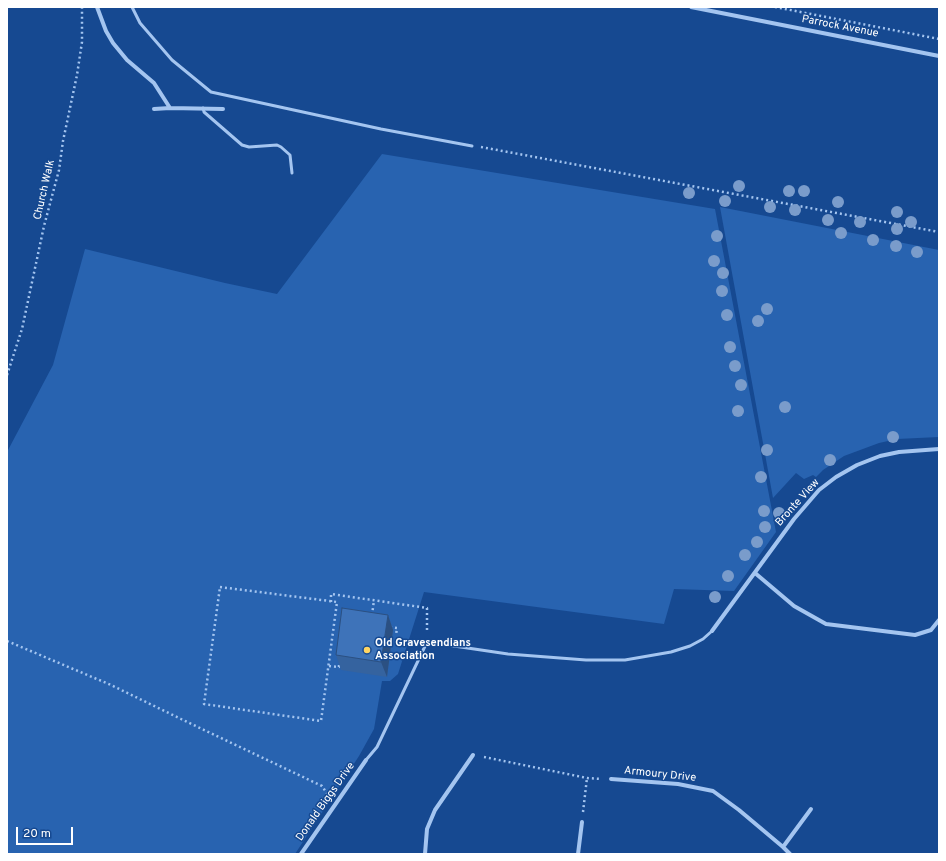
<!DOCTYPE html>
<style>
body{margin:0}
#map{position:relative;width:946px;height:861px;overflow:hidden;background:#164991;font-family:Overpass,sans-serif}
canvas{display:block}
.frame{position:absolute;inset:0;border:8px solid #fff;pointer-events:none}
.scale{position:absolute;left:16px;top:827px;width:57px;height:18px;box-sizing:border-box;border:2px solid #fff;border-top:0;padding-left:5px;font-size:12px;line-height:14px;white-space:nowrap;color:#fff;-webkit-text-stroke:3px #164991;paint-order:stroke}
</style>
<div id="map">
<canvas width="946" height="861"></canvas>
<div class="frame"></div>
<div class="scale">20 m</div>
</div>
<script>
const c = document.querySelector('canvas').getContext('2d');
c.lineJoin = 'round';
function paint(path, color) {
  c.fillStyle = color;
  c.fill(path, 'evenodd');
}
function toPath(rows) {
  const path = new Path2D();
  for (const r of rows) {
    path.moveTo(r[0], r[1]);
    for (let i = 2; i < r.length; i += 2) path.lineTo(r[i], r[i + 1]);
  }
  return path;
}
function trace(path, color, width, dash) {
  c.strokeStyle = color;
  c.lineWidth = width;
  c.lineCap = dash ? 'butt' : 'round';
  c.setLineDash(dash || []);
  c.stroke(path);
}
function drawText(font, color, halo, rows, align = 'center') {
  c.font = font + ' Overpass,sans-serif';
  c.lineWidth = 3;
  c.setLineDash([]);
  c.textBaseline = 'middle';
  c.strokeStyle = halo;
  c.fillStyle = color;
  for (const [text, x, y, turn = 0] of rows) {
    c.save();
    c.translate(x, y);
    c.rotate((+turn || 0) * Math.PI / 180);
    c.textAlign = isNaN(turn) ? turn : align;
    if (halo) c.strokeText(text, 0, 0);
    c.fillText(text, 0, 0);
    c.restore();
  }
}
paint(toPath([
 [382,154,715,209,776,532,734,591,674,589,664,624,424,592,398,674,390,681,382,681,374,729,359,756,295,854,7,854,7,452,53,365,85,249,225,283,277,294],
 [720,207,939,250,939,437,897,439,879,443,844,456,823,470,816,477,813,475,804,479,796,473,773,498]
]), '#2863b0');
trace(toPath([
 [775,7,939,39],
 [481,147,939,232],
 [7,375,22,329,44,226,59,170,63,141,77,75,82,42,82,7],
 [220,587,337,602,321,721,204,704,220,587],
 [331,602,331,594,427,608,427,631],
 [372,615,374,600],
 [390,627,397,628,396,635],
 [7,641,111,685,181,719,322,786,328,795],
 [329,666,339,667,339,662],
 [484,757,587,778,601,779],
 [583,812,587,778]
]), '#a4c5f0', 2.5, [2, 3]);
trace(toPath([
 [132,7,140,23,172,60,211,92,381,129,472,146],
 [203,108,204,112,242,145,249,147,277,145,281,147,290,155,292,173],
 [366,760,377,747,427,642,508,654,586,660,625,660,671,652,690,646,703,639,712,631]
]), '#a4c5f0', 3);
trace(toPath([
 [97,7,106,31,113,43,127,60,154,83,170,108,223,109],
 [691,7,939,56],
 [154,109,170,108],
 [755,573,794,606,826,624,915,635,931,630,939,620],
 [712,631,794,519,819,490,836,477,857,465,880,456,899,452,939,449],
 [611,779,678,784,713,791,739,810,783,847,790,854],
 [783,847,811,809],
 [301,854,366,760],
 [425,854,427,829,435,810,473,755],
 [578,854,582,822]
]), '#a4c5f0', 4);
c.fillStyle = '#7a9ccb';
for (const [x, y] of [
 [739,186],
 [789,191],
 [804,191],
 [689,193],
 [725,201],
 [838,202],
 [770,207],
 [795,210],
 [897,212],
 [828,220],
 [860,222],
 [911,222],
 [897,229],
 [841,233],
 [717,236],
 [873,240],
 [896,246],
 [917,252],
 [714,261],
 [723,273],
 [722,291],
 [767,309],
 [727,315],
 [758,321],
 [730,347],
 [735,366],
 [741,385],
 [785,407],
 [738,411],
 [893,437],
 [767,450],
 [830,460],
 [761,477],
 [764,511],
 [779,513],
 [765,527],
 [757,542],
 [745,555],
 [728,576],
 [715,597]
]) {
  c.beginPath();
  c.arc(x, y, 6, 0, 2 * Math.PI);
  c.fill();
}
paint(toPath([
 [388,615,393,630,387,677,341,670,336,655]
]), '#35639f');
paint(toPath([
 [388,615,393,630,387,677,381,662]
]), '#2b5082');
const building = toPath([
 [342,608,388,615,381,662,336,655,342,608]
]);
paint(building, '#3e73b9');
trace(building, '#2b5082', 1);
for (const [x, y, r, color] of [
 [367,650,4,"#ffd563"]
]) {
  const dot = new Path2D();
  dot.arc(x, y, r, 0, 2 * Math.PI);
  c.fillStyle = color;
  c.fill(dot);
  trace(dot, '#164991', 1.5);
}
drawText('11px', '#fff', '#164991', [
 ["Parrock Avenue",840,27,11],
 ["Church Walk",45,190,-77],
 ["Bronte View",798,503,-48],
 ["Armoury Drive",660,775,6],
 ["Donald Biggs Drive",326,802,-55]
]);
drawText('bold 11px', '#fff', '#164991', [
 ["Old Gravesendians",375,644],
 ["Association",375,657]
], 'left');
</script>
